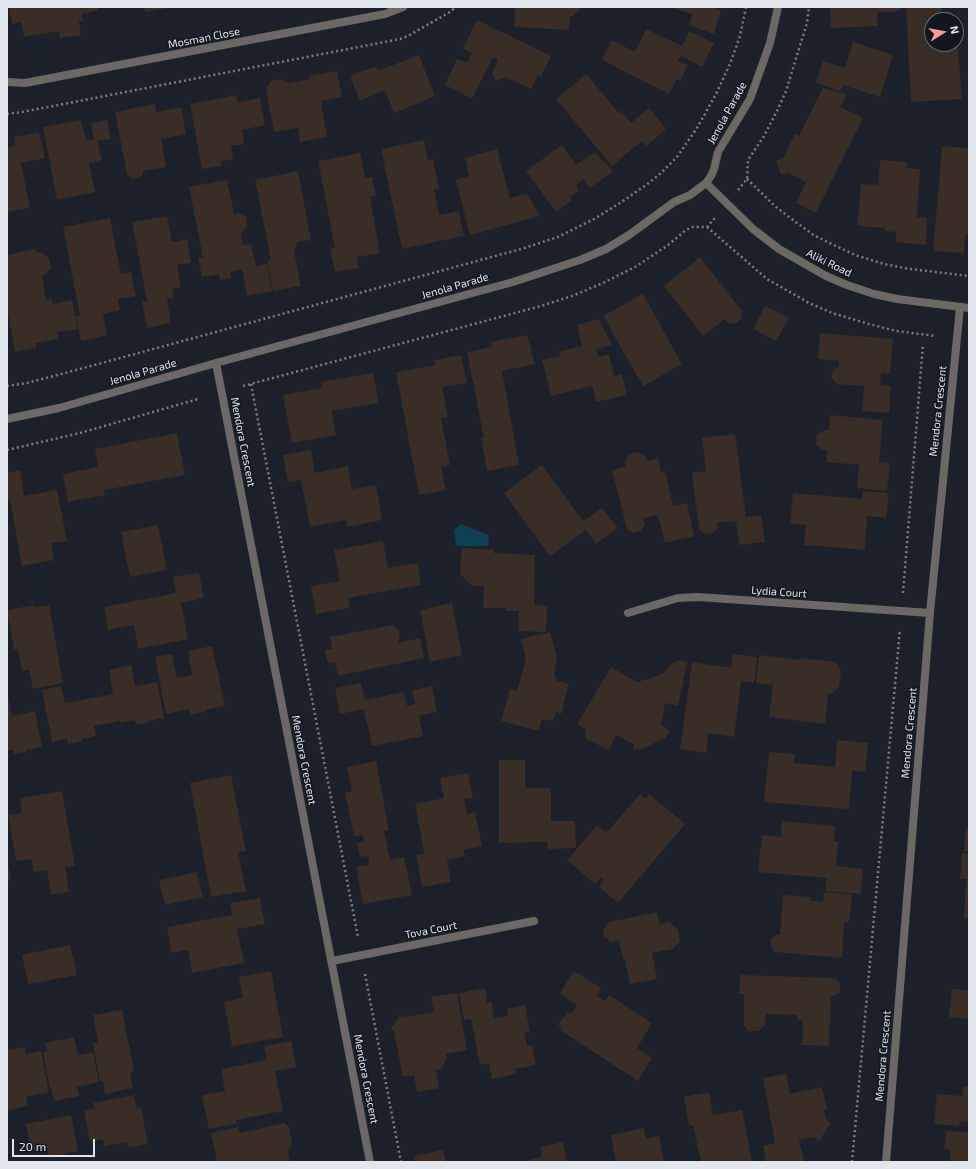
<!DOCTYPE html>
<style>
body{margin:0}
#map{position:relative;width:976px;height:1169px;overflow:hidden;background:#1b202a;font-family:"Exo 2",sans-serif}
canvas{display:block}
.frame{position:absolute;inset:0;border:8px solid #e2e6ed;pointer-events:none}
.north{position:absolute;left:924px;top:12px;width:40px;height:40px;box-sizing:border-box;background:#111721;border:1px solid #656a73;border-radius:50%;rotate:79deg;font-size:11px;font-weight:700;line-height:16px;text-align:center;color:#e2e6ed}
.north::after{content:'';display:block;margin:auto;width:14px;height:18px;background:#f59b98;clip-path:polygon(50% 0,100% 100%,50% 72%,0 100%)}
.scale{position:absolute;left:12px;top:1139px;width:83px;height:18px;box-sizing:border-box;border:2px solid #e2e6ed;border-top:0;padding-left:5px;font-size:12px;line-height:14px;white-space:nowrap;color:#e2e6ed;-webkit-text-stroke:3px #111721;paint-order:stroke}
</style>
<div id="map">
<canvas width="976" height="1169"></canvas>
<div class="frame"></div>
<div class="north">N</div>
<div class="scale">20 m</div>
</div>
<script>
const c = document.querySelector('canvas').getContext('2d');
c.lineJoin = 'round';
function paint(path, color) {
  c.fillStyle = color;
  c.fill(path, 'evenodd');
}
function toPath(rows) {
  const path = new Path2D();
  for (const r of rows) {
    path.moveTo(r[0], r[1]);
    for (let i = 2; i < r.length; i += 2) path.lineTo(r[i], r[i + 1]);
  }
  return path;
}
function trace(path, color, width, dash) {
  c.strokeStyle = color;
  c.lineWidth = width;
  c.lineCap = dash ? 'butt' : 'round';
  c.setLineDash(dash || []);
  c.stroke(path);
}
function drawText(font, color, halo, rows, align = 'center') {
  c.font = font + ' "Exo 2",sans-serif';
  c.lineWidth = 3;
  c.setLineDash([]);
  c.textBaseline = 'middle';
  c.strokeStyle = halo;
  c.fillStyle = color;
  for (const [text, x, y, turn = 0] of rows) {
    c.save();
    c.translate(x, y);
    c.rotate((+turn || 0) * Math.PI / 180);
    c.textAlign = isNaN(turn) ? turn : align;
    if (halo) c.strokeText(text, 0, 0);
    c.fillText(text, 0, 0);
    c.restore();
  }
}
paint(toPath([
 [461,524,489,535,488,546,456,546,454,530]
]), '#0f3f53');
paint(toPath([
 [9,7,98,7,98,10,82,14,83,21,79,21,81,35,60,38,59,31,24,37,21,22,12,24],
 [144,7,167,7,167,8,145,12],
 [515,7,580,7,580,10,573,16,570,16,569,30,514,27],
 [669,7,711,7,721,10,714,34,689,25,692,14],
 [830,7,900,7,900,11,877,13,878,26,831,28],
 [906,7,941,7,942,14,949,20,932,20,932,44,956,44,956,31,957,31,962,99,911,102],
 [477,20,551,56,541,77,538,75,531,89,506,77,496,81,492,73,498,60,493,57,472,99,445,85,457,59,467,63,472,53,463,49],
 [646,29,682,46,689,31,714,43,702,67,681,56,678,61,688,65,680,81,677,79,669,94,602,60,612,40,635,52],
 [853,42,893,55,880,97,843,85,840,91,816,83,823,61,845,68],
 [419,55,435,96,394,113,385,90,360,101,350,76,376,66,378,71],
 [337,71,342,97,321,101,327,137,300,142,298,128,274,132,266,89,271,81,281,79,288,83,310,79,310,76],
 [586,74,619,113,621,111,631,123,649,108,666,129,646,146,642,141,612,166,556,99],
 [823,88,847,94,840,107,863,118,816,213,796,203,806,182,788,173,781,175,776,161,783,158,795,134,799,136],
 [236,95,238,102,260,98,265,125,242,130,244,144,231,146,233,159,221,161,222,166,202,169,190,104],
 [155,104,156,112,181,107,186,134,161,139,166,167,143,171,143,174,139,178,133,179,127,175,115,112],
 [81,120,86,141,94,139,91,124,107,120,111,139,97,141,102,160,89,163,95,192,57,200,43,127],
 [39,132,45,158,21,163,30,208,7,212,7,148,15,146,14,137],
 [424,140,428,160,433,159,439,189,434,189,439,215,459,211,464,236,402,249,381,149],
 [562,145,576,165,595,152,613,171,590,188,583,179,576,185,579,190,570,197,572,200,556,212,526,171],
 [942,146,969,148,969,233,965,236,964,253,933,251],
 [497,149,510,198,527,194,540,216,470,235,456,180,469,176,465,158],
 [360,153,365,178,372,177,376,196,370,197,380,253,357,257,359,268,335,272,330,249,335,248,318,161],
 [880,160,907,162,907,168,920,169,917,217,927,218,926,245,896,242,896,232,885,231,885,228,857,226,861,184,878,185],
 [298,171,311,240,298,242,294,251,301,286,273,291,267,261,271,260,255,180],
 [227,180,234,214,240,213,246,217,247,226,243,231,241,232,243,245,251,244,256,266,267,264,272,291,247,296,242,269,230,272,231,278,220,280,219,274,202,277,198,258,203,257,189,187],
 [167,216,172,242,187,239,191,263,177,265,181,287,172,289,174,298,167,299,171,323,147,328,142,302,147,301,132,222],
 [110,218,121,274,131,272,136,296,118,299,120,310,103,314,107,335,81,341,76,316,80,316,63,227],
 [36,249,37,253,41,252,49,258,51,268,45,275,42,276,46,300,52,299,53,304,72,300,78,329,58,332,59,339,36,343,36,348,15,352,7,309,7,255],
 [700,257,742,311,742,318,735,324,728,323,725,319,703,336,664,286],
 [643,294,682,364,643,386,603,316],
 [765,306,789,318,776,341,753,329],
 [599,319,612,345,596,349,598,357,609,354,614,376,622,374,627,395,596,402,592,386,551,396,542,360,560,356,559,352,582,346,577,325],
 [820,333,893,339,890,374,881,373,880,385,891,386,889,413,862,411,864,386,837,384,831,377,833,370,838,367,839,361,818,359],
 [527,335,535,364,502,371,519,465,487,471,481,438,484,438,467,352,492,347,491,342],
 [461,355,467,383,442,387,448,417,441,418,450,465,441,467,446,490,419,495,396,372,435,365,435,360],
 [373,373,379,403,332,411,336,435,292,443,283,395,322,388,321,382],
 [830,415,883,420,879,462,890,463,887,491,857,488,859,465,826,462,827,450,822,450,816,444,817,435,825,430,829,430],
 [177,433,185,475,104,490,105,495,68,502,63,474,98,467,95,449],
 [735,434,746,517,761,515,765,542,739,545,736,521,717,523,717,529,713,533,704,534,699,529,692,473,706,471,702,438],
 [311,450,315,473,348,466,352,489,376,485,382,520,347,527,346,520,310,527,301,480,288,482,283,455],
 [637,452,645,456,646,461,658,458,661,472,665,471,673,506,687,503,694,536,665,543,658,515,643,518,645,524,641,531,633,533,627,529,612,470,626,466,625,461,629,454],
 [542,465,583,521,602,508,618,528,596,544,586,530,550,556,504,493],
 [20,470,24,496,57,490,67,541,51,543,54,560,22,566,10,500,7,501,7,473],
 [863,491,889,493,886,518,867,516,865,550,804,545,806,525,790,524,793,493,862,499],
 [158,525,167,570,130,577,121,532],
 [383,541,388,568,418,563,421,585,348,598,350,608,316,614,311,586,340,581,334,550],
 [462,548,494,550,494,553,535,555,534,605,547,606,546,632,518,631,519,611,506,611,506,608,483,608,484,586,472,586,460,574],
 [199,573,204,598,181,603,188,639,138,649,134,625,108,630,104,607,176,593,173,577],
 [452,603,462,655,430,662,420,610],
 [34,605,35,607,49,605,63,683,33,689,29,670,22,671,18,649,14,650,7,610],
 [393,625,399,630,400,637,397,643,420,638,424,658,338,676,335,662,328,663,325,650,332,649,330,637],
 [550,632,557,657,554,675,557,681,569,684,561,714,556,712,553,721,542,719,539,731,501,721,510,689,517,691,526,659,521,639],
 [212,646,225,706,205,710,205,712,191,715,190,709,166,714,155,657,172,654,177,678,192,675,188,651],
 [733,654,757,657,754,683,741,681,734,737,708,733,706,753,680,749,692,662,731,668],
 [759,655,801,660,801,658,835,662,841,671,839,687,832,694,828,693,825,724,769,717,773,685,756,683],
 [680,660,687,662,678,706,665,703,661,725,670,731,665,738,642,749,634,750,634,744,616,735,609,750,586,739,585,729,577,724,611,667,637,682,661,675,673,663],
 [131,665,135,686,157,682,164,718,148,721,148,723,136,725,135,720,120,723,120,721,94,726,96,736,82,739,82,741,68,744,67,739,52,742,42,690,61,686,65,703,113,694,109,670],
 [361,683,365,700,404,692,407,706,415,704,412,690,432,686,437,712,419,716,423,736,372,746,364,709,340,714,335,688],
 [7,696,8,696,12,716,35,711,42,747,26,750,26,752,14,754,13,750,7,751],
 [837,740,868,743,865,772,852,771,849,809,764,802,769,752,795,754,794,763,835,767],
 [499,760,525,760,525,788,551,788,551,821,575,821,576,848,548,849,547,842,499,843],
 [376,761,389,830,384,831,390,860,404,857,412,895,363,904,356,867,369,865,368,856,360,857,357,843,364,842,363,835,354,836,345,793,352,791,347,767],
 [468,773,473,798,464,799,467,814,475,812,482,846,463,850,465,856,447,860,451,882,422,887,416,855,424,853,415,804,444,798,440,778],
 [231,775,246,851,238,852,246,891,211,897,190,783],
 [62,791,75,866,65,867,69,892,51,895,47,870,34,872,31,859,16,861,8,815,22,813,20,798],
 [640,794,645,799,649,794,685,824,618,903,599,887,604,880,601,877,595,884,567,860,597,825,606,833],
 [782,821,835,826,834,841,838,841,836,866,863,869,861,894,825,891,827,878,758,872,762,835,781,837],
 [966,828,969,828,969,852,964,851],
 [962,853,969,854,969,918,964,918,966,879,960,879],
 [7,860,11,880,7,881],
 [197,872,203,897,165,905,159,880],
 [824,892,852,894,849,922,844,922,842,958,775,952,771,946,771,939,777,935,780,935,783,895,811,897,810,900,823,902],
 [260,898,265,924,237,929,244,963,192,973,188,950,171,953,167,927,232,915,230,903],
 [657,912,660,924,669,922,678,929,680,941,673,949,652,953,657,979,630,984,625,959,623,959,619,940,612,942,604,937,603,929,609,922],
 [70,945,77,975,28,984,22,955],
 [271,971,283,1037,232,1046,224,1002,243,998,239,977],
 [574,971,601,988,596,995,605,1001,609,995,652,1023,637,1048,652,1058,638,1081,560,1030,562,1027,558,1025,567,1012,571,1014,577,1005,560,993],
 [740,975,835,978,840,983,840,992,834,996,831,996,829,1046,802,1045,803,1020,797,1019,797,1015,766,1014,765,1025,759,1031,749,1031,744,1025,744,994,739,994],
 [485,988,487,1003,491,1002,494,1018,508,1016,507,1009,525,1005,530,1032,524,1033,527,1046,532,1045,536,1065,515,1069,516,1074,492,1079,489,1063,480,1065,471,1019,464,1020,459,993],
 [952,989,969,990,969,1019,949,1017],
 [457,993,467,1050,446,1054,447,1059,441,1069,436,1070,439,1088,417,1092,414,1075,403,1077,394,1032,391,1029,400,1015,404,1017,434,1012,431,997],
 [122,1010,134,1071,130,1072,133,1088,105,1094,103,1081,100,1082,93,1043,98,1042,93,1015],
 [74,1037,78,1055,93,1052,99,1082,77,1087,79,1096,54,1101,51,1088,50,1089,43,1052,47,1051,45,1043],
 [291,1041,296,1067,275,1071,283,1111,236,1120,236,1124,209,1129,202,1095,225,1091,221,1069,267,1060,264,1046],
 [25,1047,26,1054,41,1051,49,1092,26,1097,28,1106,7,1110,7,1050],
 [786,1074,790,1094,822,1087,827,1109,824,1110,826,1119,831,1123,819,1141,814,1137,799,1140,804,1162,766,1162,763,1146,775,1143,763,1078],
 [963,1087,969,1087,969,1122,960,1121,959,1126,934,1124,937,1094,962,1096],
 [709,1092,713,1115,742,1110,752,1161,744,1162,701,1162,693,1125,689,1126,684,1097],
 [134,1095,137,1109,141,1108,148,1144,129,1148,127,1142,104,1146,103,1139,90,1142,84,1110,94,1109,93,1103],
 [71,1115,78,1151,49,1157,47,1148,31,1151,26,1124],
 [284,1123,289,1127,292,1143,288,1151,290,1162,240,1162,240,1161,233,1162,217,1162,211,1133,238,1127,240,1133],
 [644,1128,646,1139,659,1136,664,1162,616,1162,611,1135],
 [946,1131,969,1132,969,1162,950,1162,950,1150,944,1149],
 [563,1142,567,1162,521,1162,542,1157,540,1147],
 [443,1150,446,1162,415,1162,414,1156]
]), '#392d26');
trace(toPath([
 [7,114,22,112,400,39,408,36,450,12,456,7],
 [747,179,776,207,797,223,815,236,855,255,884,264,910,269,969,276],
 [738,190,747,179,748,160,764,136,777,111,786,91,807,23,809,7],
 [707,227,767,279,809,303,832,313,869,324,896,331,936,336],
 [251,384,358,937],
 [7,386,27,383,65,373,521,249,558,237,594,219,620,203,646,185,661,173,677,157,697,128,716,94,730,64,740,36,746,7],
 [243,386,541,306,572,296,603,283,635,267,667,246,686,230,692,227,707,227,715,218],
 [7,450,80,433,198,399],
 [903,593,923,344],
 [365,974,401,1162],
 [852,1162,900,629]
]), '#7b7f88', 2.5, [2, 3]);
trace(toPath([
 [7,82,25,83,385,14,403,7],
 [706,183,753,229,779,249,826,276,847,285,874,294,897,299,969,308],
 [216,363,370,1162],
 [7,419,59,408,216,363,513,282,580,260,606,249,629,235,674,202,690,195,706,183,711,176,714,169,718,152,750,99,770,43,778,7],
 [628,613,678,598,698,597,930,613],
 [332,961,534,921],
 [886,1162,930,613,960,307]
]), '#6c6964', 8);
drawText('11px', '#e2e6ed', '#111721', [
 ["Mosman Close",204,38,-11],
 ["Jenola Parade",727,113,-61],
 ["Aliki Road",829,263,26],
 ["Jenola Parade",455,286,-16],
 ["Jenola Parade",143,372,-16],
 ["Mendora Crescent",938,411,-84],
 ["Mendora Crescent",243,442,79],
 ["Lydia Court",779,592,4],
 ["Mendora Crescent",909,733,-85],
 ["Mendora Crescent",304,760,79],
 ["Tova Court",431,930,-11],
 ["Mendora Crescent",883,1056,-85],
 ["Mendora Crescent",366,1079,79]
]);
</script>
